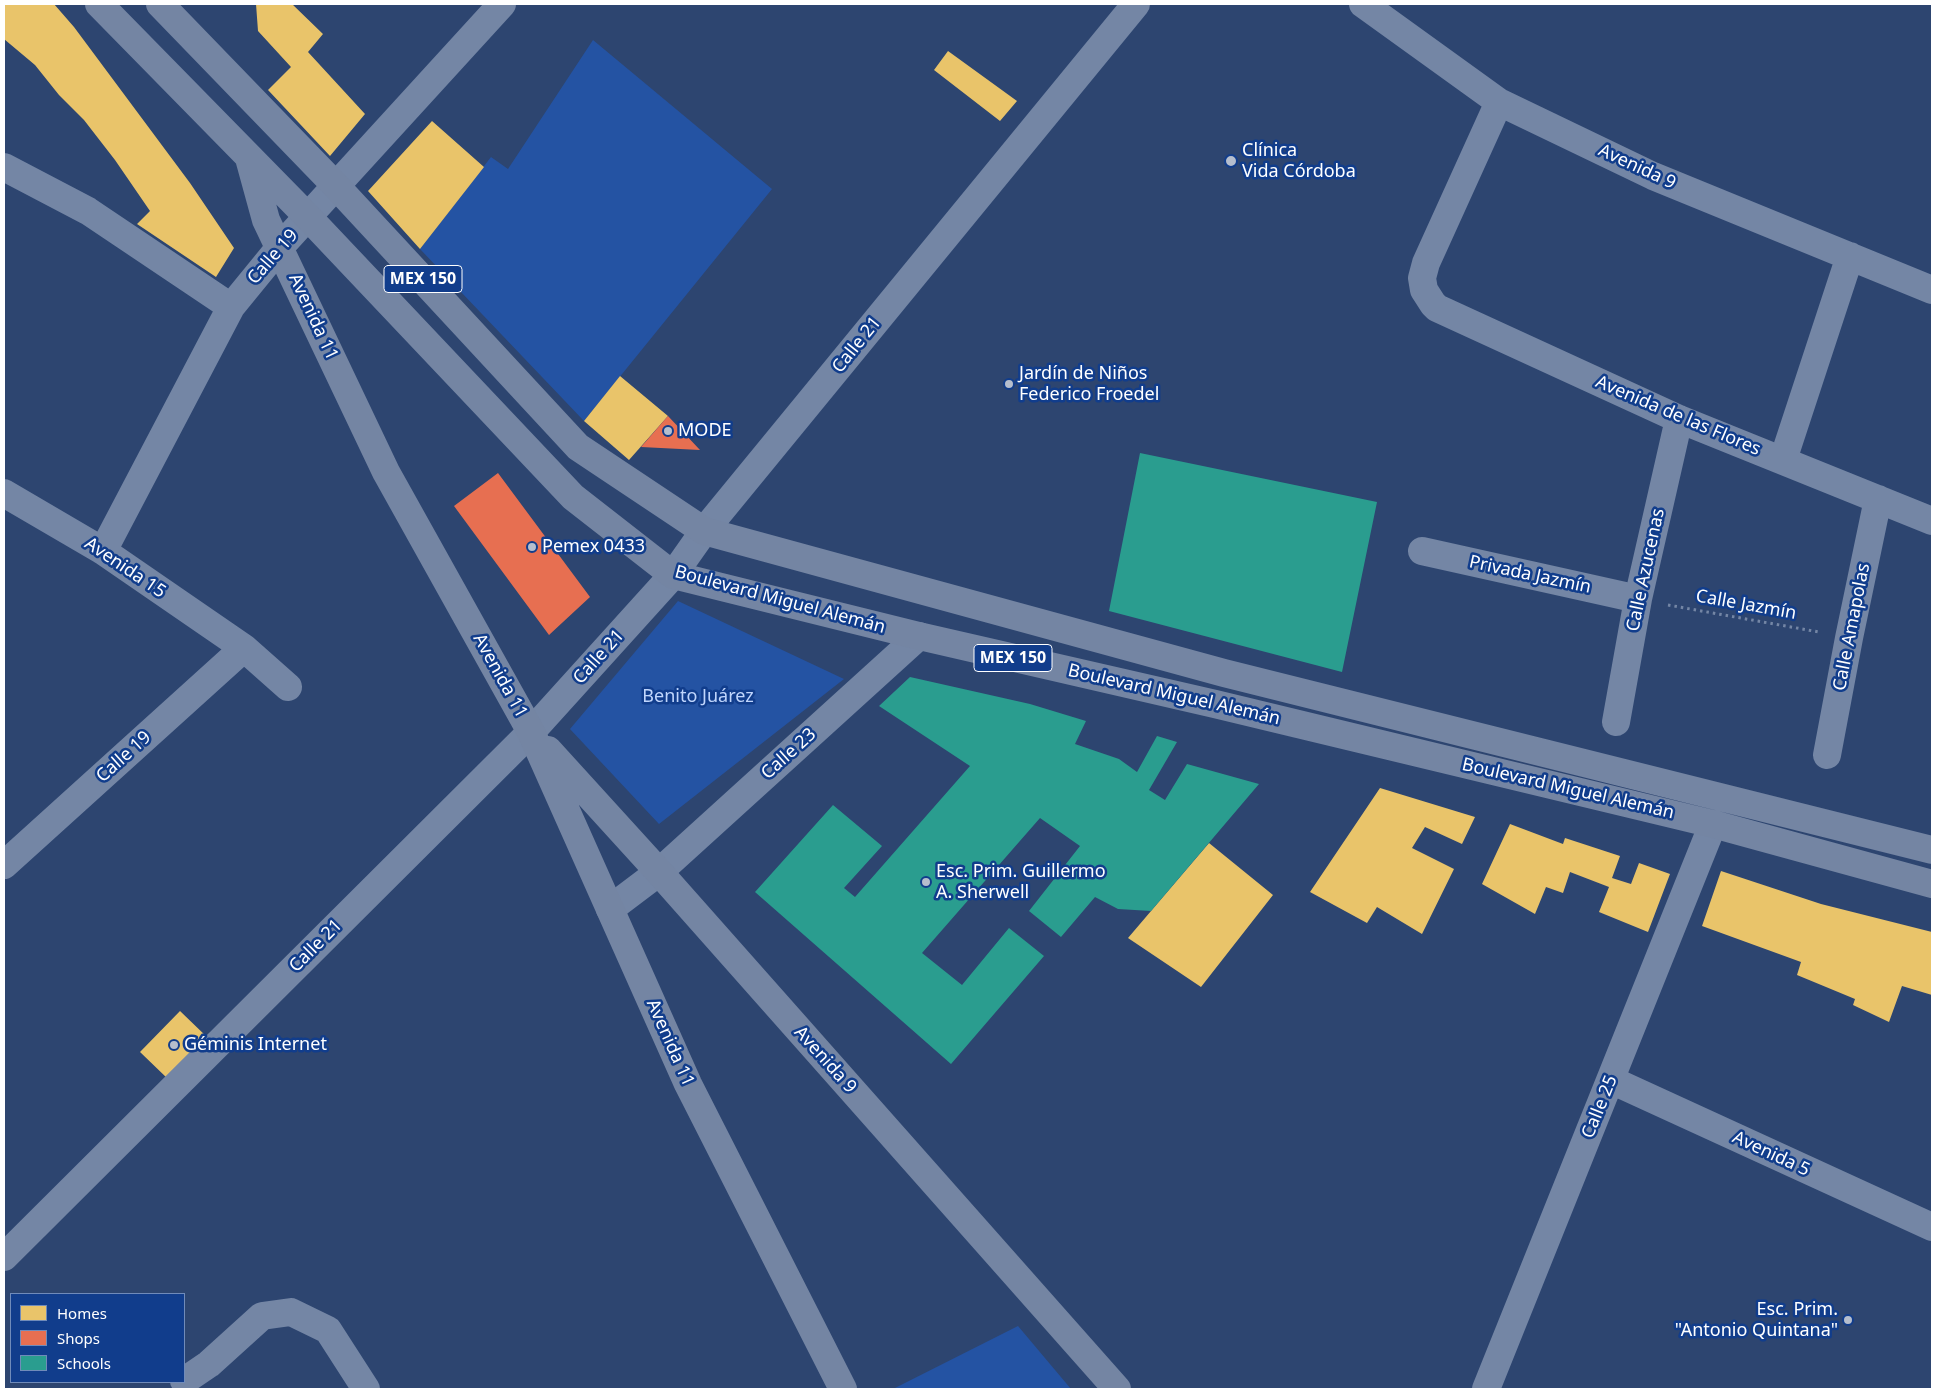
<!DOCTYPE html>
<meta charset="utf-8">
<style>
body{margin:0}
#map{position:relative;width:1936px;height:1393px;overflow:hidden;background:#2d4570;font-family:"Noto Sans",sans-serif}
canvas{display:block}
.frame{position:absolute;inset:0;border:5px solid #fff;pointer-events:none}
.legend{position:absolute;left:10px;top:1293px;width:175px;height:90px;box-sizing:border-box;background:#113d8c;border:1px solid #708bba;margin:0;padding:6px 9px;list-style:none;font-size:15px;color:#fff}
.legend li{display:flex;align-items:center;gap:10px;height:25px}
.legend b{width:25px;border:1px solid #708bba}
</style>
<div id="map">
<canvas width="1936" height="1393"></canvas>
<div class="frame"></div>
<ul class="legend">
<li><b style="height:14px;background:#e9c46a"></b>Homes</li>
<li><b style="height:14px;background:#e76f51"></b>Shops</li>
<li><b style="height:14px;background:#2a9d8f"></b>Schools</li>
</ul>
</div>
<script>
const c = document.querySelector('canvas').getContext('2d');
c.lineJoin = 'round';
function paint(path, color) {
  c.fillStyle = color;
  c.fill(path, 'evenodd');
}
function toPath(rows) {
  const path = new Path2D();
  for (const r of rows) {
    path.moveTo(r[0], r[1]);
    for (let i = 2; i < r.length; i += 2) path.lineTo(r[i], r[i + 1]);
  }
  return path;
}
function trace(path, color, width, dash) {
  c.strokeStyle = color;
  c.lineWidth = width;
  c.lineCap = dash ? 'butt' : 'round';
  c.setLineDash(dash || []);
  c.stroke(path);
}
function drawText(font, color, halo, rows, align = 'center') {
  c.font = font + ' "Noto Sans",sans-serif';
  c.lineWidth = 5;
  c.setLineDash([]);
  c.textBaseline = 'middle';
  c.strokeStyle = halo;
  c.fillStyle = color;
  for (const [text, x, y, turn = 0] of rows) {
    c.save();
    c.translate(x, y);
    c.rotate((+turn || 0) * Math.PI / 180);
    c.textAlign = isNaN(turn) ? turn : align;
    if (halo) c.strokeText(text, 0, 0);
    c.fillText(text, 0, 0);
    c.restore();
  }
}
paint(toPath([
 [593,40,772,189,584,421,420,249,491,157,508,169],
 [678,601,844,679,659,824,570,729],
 [1018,1326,1071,1389,893,1389]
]), '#2453a3');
paint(toPath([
 [4,4,54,4,74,27,190,183,234,248,216,277,137,224,150,211,115,160,84,120,59,95,35,65,4,39],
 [256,4,292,4,323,34,308,52,365,114,330,156,268,90,291,67,258,31],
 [948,51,1017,101,1000,121,934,70],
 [432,121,484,167,420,249,368,191],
 [620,376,668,416,629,460,584,421],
 [1380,788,1475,817,1462,844,1425,827,1412,848,1454,869,1422,934,1377,907,1367,923,1310,892],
 [1510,824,1563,844,1565,838,1620,856,1612,878,1631,884,1639,863,1670,874,1648,932,1599,912,1609,887,1570,872,1563,893,1546,887,1535,914,1482,884],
 [1209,843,1273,895,1201,987,1128,938],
 [1721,871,1821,904,1932,932,1932,995,1902,986,1889,1022,1853,1005,1855,999,1797,975,1801,962,1702,926],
 [180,1011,208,1038,168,1079,140,1052]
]), '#e9c46a');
paint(toPath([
 [668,416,700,450,641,447],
 [498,473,590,597,549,635,454,506]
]), '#e76f51');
paint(toPath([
 [1140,453,1377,502,1342,672,1109,611],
 [910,677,1030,704,1086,721,1075,744,1119,759,1137,772,1157,736,1177,742,1149,790,1165,800,1187,764,1259,784,1151,911,1118,909,1095,897,1061,937,1029,911,1080,846,1040,818,922,953,962,985,1009,928,1044,956,951,1064,755,892,833,805,882,846,844,888,855,897,970,766,879,706]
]), '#2a9d8f');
trace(toPath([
 [1668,605,1819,632]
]), '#7486a5', 3, [2.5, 4]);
trace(toPath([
 [1363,4,1499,102,1653,176,1932,290],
 [1499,102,1426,263,1422,278,1424,290,1433,304,1437,308,1679,419,1932,521],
 [4,167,88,211,231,307],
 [1783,460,1850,256],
 [4,493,103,551,244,648,288,687],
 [103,551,231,307,280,247,502,4],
 [1422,551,1638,599],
 [1616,722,1638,599,1679,419],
 [1827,755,1849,638,1878,499],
 [4,865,244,648],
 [610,909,659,872,919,636],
 [1611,1080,1932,1227],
 [4,1257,531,732,673,575,704,531,1136,4],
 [184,1381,209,1364,262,1316,291,1312,328,1330,366,1389],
 [1486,1389,1713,824]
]), '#7486a5', 28);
trace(toPath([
 [99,4,308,217,573,497,673,575,919,636,1215,704,1713,824,1932,884],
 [160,4,337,187,578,447,704,531,1224,673,1932,850],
 [249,158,266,220,386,472,531,732,688,1084,843,1389],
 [548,750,659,872,1117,1389]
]), '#7485a3', 28);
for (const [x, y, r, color] of [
 [1231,161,6,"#b6becd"],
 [1009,384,5,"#b6becd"],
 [668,431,5,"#b6becd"],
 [532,547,5,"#b6becd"],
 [926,882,5,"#b6becd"],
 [174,1045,5,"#b6becd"],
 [1848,1320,5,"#b6becd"]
]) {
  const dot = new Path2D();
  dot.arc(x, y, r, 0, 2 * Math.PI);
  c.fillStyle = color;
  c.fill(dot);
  trace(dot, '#113d8c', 2);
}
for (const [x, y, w] of [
 [423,279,78],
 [1013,658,78]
]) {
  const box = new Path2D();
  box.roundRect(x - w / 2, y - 13.5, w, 27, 4);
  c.fillStyle = '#113d8c';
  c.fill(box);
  trace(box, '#fff', 1);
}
drawText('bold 16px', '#fff', null, [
 ["MEX 150",423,279],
 ["MEX 150",1013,658]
]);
drawText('18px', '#fff', '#113d8c', [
 ["Clínica",1242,151],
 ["Vida Córdoba",1242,172],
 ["Jardín de Niños",1019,374],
 ["Federico Froedel",1019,395],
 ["MODE",678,431],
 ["Pemex 0433",542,547],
 ["Esc. Prim. Guillermo",936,872],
 ["A. Sherwell",936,893],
 ["Géminis Internet",184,1045],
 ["Esc. Prim.",1838,1310,"right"],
 ["\"Antonio Quintana\"",1838,1331,"right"]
], 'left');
drawText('18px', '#fff', '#113d8c', [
 ["Avenida 9",1637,167,25],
 ["Calle 19",273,257,-49],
 ["Avenida 11",313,317,65],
 ["Calle 21",857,345,-51],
 ["Avenida de las Flores",1678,416,23],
 ["Avenida 15",125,568,34],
 ["Calle Azucenas",1646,570,-78],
 ["Privada Jazmín",1530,575,12],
 ["Boulevard Miguel Alemán",780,600,15],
 ["Calle Jazmín",1746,605,10],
 ["Calle Amapolas",1852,627,-79],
 ["Calle 21",599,657,-48],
 ["Avenida 11",500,676,61],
 ["Boulevard Miguel Alemán",1174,695,13],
 ["Calle 23",789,754,-42],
 ["Calle 19",124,757,-42],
 ["Boulevard Miguel Alemán",1568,789,13],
 ["Calle 21",316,946,-45],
 ["Avenida 11",670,1043,66],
 ["Avenida 9",825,1060,48],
 ["Calle 25",1600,1107,-68],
 ["Avenida 5",1771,1154,25]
]);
drawText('18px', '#c0d6fd', '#113d8c', [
 ["Benito Juárez",698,697]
]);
</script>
